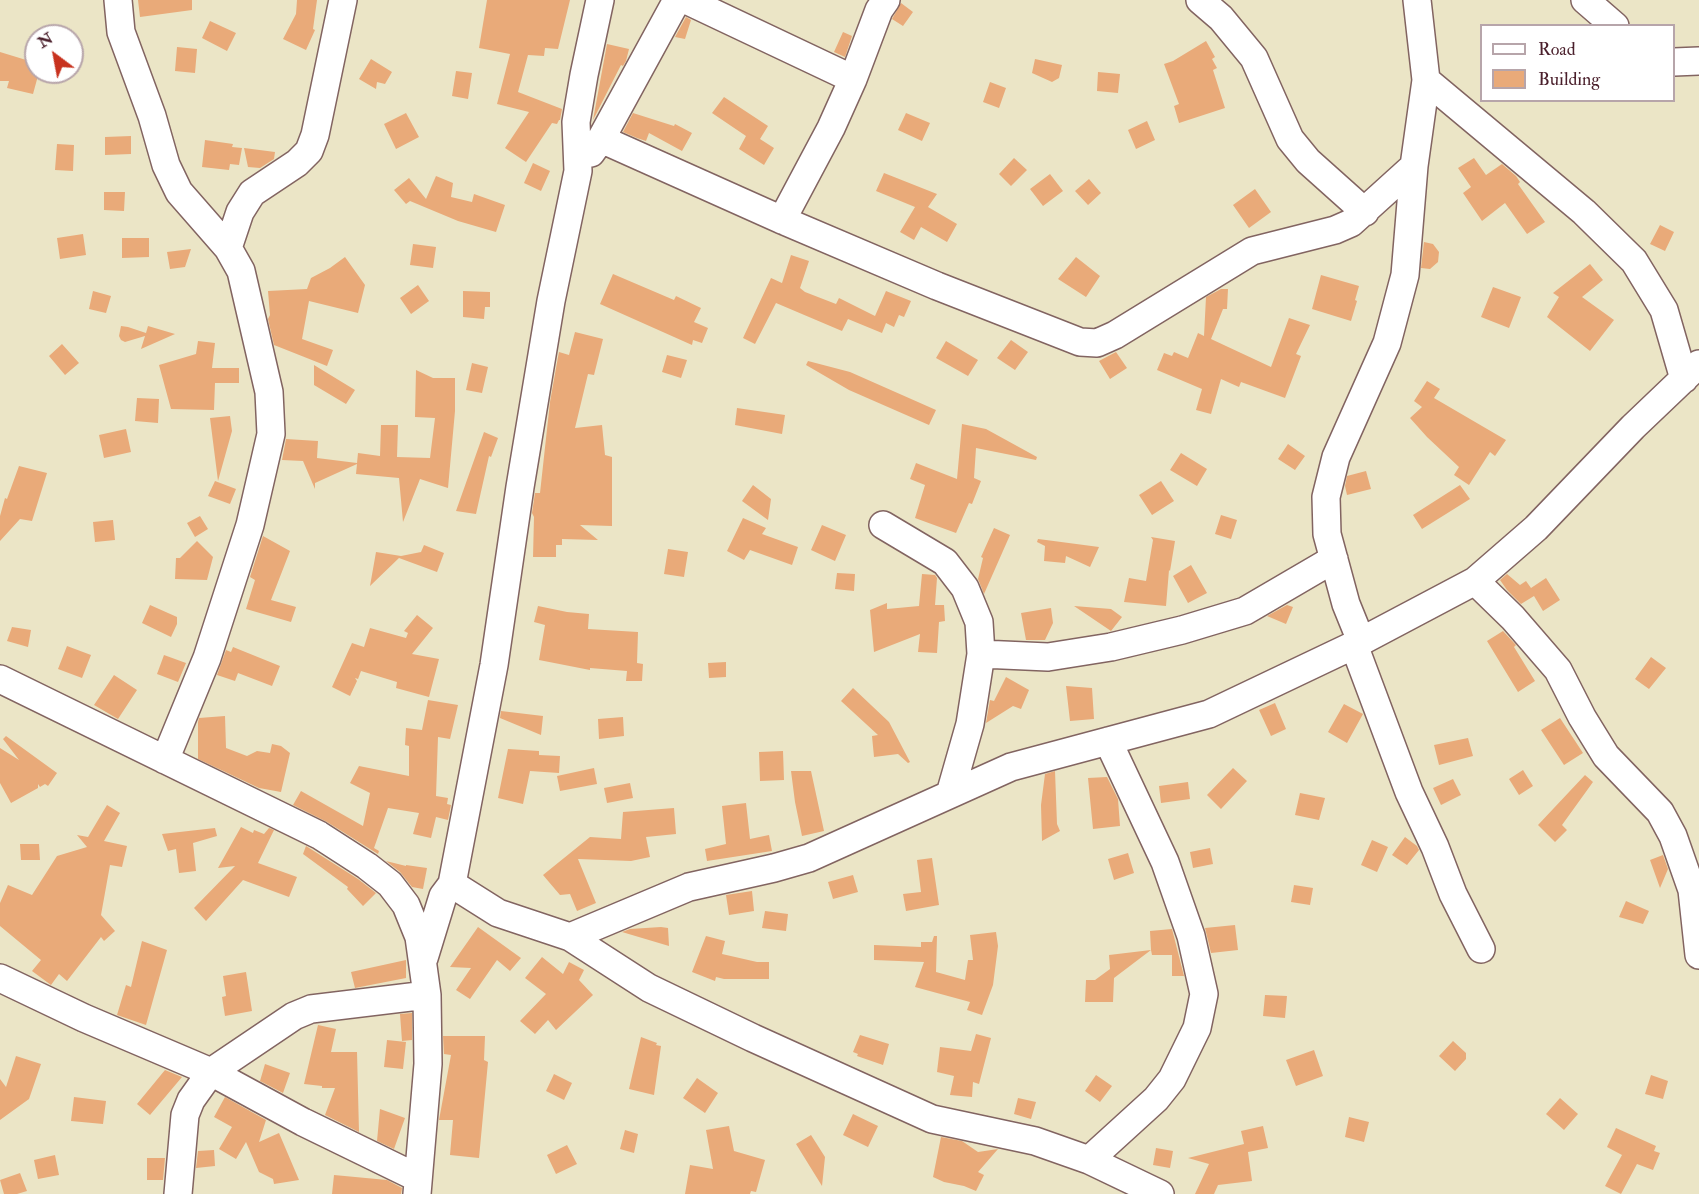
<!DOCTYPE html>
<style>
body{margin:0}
#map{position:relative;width:1699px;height:1194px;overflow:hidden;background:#ebe5c6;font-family:"IM FELL Double Pica",serif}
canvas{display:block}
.legend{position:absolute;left:1480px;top:24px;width:195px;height:78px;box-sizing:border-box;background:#fff;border:2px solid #b7a5aa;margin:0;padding:8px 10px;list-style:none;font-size:18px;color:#4a1f2b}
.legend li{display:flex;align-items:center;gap:12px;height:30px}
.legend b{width:30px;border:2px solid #b7a5aa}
.north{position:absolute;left:24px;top:24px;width:60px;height:60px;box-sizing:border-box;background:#fff;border:2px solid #b7a5aa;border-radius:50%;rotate:328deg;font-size:16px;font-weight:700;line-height:24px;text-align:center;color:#4a1f2b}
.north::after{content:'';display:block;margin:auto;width:21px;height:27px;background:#c8321e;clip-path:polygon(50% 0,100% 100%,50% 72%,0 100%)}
</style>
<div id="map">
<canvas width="1699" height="1194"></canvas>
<ul class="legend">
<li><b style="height:8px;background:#fff"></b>Road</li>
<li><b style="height:16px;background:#e9aa79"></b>Building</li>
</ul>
<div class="north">N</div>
</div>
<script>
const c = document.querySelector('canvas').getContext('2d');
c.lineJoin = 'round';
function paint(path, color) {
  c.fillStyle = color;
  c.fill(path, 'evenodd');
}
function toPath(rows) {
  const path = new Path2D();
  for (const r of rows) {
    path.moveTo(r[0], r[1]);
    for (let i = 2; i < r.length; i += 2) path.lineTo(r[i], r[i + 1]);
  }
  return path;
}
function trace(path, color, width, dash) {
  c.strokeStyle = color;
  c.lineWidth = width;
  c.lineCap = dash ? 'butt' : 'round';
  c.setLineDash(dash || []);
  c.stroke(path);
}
paint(toPath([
 [138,0,192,0,192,10,140,17],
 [297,0,317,0,313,29,315,30,306,50,283,39,296,14],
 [487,0,570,0,558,49,545,48,544,56,528,55,518,92,562,109,560,120,559,120,557,124,552,123,526,162,505,148,529,112,497,104,510,54,479,48],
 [901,3,913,12,903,26,892,19],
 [686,17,691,20,685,39,675,37],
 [210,21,236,33,227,51,202,38],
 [843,32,852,36,845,57,834,52],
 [1206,41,1215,57,1212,59,1217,68,1213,70,1225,108,1179,123,1174,106,1179,104,1164,64,1173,61],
 [607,44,629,49,626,61,623,66,621,65,593,120],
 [177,47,197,49,195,73,175,71],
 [0,52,36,63,36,72,39,72,33,94,7,88,9,81,0,81],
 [371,59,392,72,385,84,377,82,376,89,359,79],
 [1035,59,1062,65,1059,78,1052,82,1032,73],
 [456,71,472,73,468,99,452,96],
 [1098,72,1120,74,1118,93,1097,91],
 [990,82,1006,88,999,108,983,102],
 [724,97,768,126,760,139,774,148,764,165,739,149,746,136,712,113],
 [406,113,419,137,396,149,384,124],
 [633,113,674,126,675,124,692,133,682,151,649,133,646,141,637,138,623,132],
 [906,113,930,123,922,141,898,130],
 [1147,121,1155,140,1136,149,1128,130],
 [131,136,131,154,105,155,105,137],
 [205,140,233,144,232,147,242,148,239,165,230,164,229,170,202,167],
 [57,144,74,145,73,171,55,170],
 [244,148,275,152,274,159,260,168,248,167],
 [1014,158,1027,170,1011,186,999,174],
 [1474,158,1486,175,1502,164,1516,176,1520,182,1518,184,1545,222,1527,234,1505,203,1482,221,1463,193,1471,187,1458,168],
 [533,163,550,171,541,191,524,183],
 [884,173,937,194,928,207,957,224,947,242,921,227,914,240,900,232,915,207,876,191],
 [1050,174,1063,191,1043,206,1030,189],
 [436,176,453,183,451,197,472,202,474,194,505,205,496,232,458,221,410,201,406,204,394,190,409,178,426,199],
 [1089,179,1101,193,1088,205,1075,191],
 [1255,189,1271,212,1249,228,1233,205],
 [104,192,125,192,124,211,104,210],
 [1660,225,1674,232,1665,251,1650,244],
 [83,234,86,255,60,259,57,238],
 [122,238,149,238,149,257,122,258],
 [1424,242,1433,244,1439,252,1438,262,1430,269,1421,268],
 [413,244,436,247,433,268,410,265],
 [191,249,185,267,170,269,167,252],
 [791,255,809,261,800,288,805,292,836,304,839,298,875,316,886,291,911,301,904,317,899,315,894,327,886,323,882,333,848,319,842,331,776,303,755,344,743,338,771,278,782,283],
 [345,257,365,285,358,313,309,301,302,339,333,350,327,366,274,345,268,319,270,315,268,291,307,289,311,278,330,268],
 [1076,257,1100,276,1086,297,1058,279],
 [1590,264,1603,280,1582,297,1614,320,1590,351,1547,317,1559,297,1553,293],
 [613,274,674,300,676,296,701,308,694,322,708,328,702,343,693,340,692,345,600,304],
 [1321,275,1359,286,1355,300,1357,301,1351,321,1312,309],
 [418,285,429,301,411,314,400,298],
 [1493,287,1521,297,1509,328,1481,317],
 [1221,289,1228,289,1227,309,1223,309,1211,339,1271,367,1289,318,1310,325,1296,354,1301,356,1285,398,1241,382,1239,387,1221,379,1211,414,1196,410,1202,389,1157,370,1164,353,1172,356,1174,352,1188,358,1198,333,1204,336,1206,297],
 [93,291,111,296,106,313,89,309],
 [463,291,490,292,490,307,485,307,484,319,463,317],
 [121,326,128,327,146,333,148,326,175,334,141,349,145,336,125,342,121,340,119,336],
 [575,332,603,339,594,375,588,374,575,428,602,425,605,455,612,457,612,526,580,525,598,540,562,539,562,545,556,545,556,557,533,557,534,517,532,513,535,493,540,493,550,402,558,357,559,352,569,355],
 [1011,340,1028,352,1015,370,997,358],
 [198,341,215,343,212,368,239,368,239,383,215,383,214,410,171,409,159,365,196,354],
 [946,341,978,360,968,376,936,358],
 [62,344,79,363,65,375,49,356],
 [1116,352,1127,368,1110,379,1099,361],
 [667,355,687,360,681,378,662,372],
 [808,361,850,372,936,410,929,425,849,390,806,365],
 [472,363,488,367,482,393,466,390],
 [314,365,355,390,346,404,314,385],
 [416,370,433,378,455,378,455,411,448,488,420,479,403,522,399,478,356,474,357,464,315,483,315,489,303,461,282,460,286,439,318,441,317,458,357,463,358,453,380,456,381,425,398,425,397,457,430,458,435,418,415,417],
 [1427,381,1440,389,1434,398,1506,440,1495,456,1490,452,1469,485,1454,475,1459,467,1427,437,1410,418,1422,407,1414,401],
 [137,398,159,399,158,423,135,421],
 [737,408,785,415,782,434,735,425],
 [230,416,232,431,218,481,210,418],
 [962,424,986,429,1037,457,1036,460,976,448,974,478,981,481,972,504,969,503,956,533,915,518,925,485,910,479,916,463,957,479],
 [126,429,131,452,104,458,99,435],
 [484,432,498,438,491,457,489,456,476,514,456,511],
 [1288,444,1305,456,1295,470,1278,459],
 [1181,453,1207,469,1197,486,1170,470],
 [19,466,47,473,32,521,20,519,0,541,0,516,5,498,7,499],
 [1366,471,1371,489,1347,495,1345,486,1347,476],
 [215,481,236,489,230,504,208,496],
 [1161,481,1174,501,1152,515,1139,495],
 [753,485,771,499,768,520,742,501],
 [1460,485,1470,499,1422,529,1413,515],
 [1221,515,1237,520,1231,539,1215,534],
 [200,516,208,529,195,537,187,523],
 [743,518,766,528,762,534,798,547,792,565,750,550,744,560,727,551],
 [113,520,115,540,95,542,93,522],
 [822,525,846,535,835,561,811,550],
 [994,528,1010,535,984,594,978,579,983,558,981,557],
 [263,536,290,551,271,600,296,607,291,622,246,609,255,580,250,577],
 [1151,537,1175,541,1170,571,1169,570,1166,606,1124,602,1129,578,1146,581,1153,540],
 [1038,539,1046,540,1099,547,1090,567,1066,556,1065,563,1044,561,1045,546,1037,542],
 [197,541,213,557,207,580,175,579,176,558,180,558],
 [424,545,444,553,437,572,399,558,370,586,376,552,401,556,421,552],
 [668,549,688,552,684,577,664,574],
 [1191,565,1207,593,1188,603,1173,576],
 [837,573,855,574,854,591,835,589],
 [922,574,935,575,937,578,935,605,944,605,945,621,939,622,937,653,918,652,920,634,874,652,870,610,887,603,887,609,919,606],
 [1507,574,1520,585,1526,581,1531,588,1546,578,1560,600,1543,611,1534,596,1521,604,1507,590,1500,580],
 [150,605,177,617,177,624,171,637,142,623],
 [1287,605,1293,607,1286,624,1267,616],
 [538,606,567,612,589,614,588,629,638,632,637,663,643,664,642,681,626,681,627,671,590,668,590,670,539,660,545,625,534,622],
 [1074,606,1111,609,1122,617,1111,631],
 [1051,608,1053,623,1045,640,1026,640,1021,613],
 [417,615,433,628,412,654,439,659,429,697,396,688,397,682,361,671,358,679,355,678,357,681,350,696,332,687,352,643,364,647,370,628,406,638,408,633,404,631],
 [12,627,31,630,28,647,7,641],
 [1503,631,1516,645,1514,647,1535,681,1518,692,1487,641],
 [67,646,91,655,82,678,58,669],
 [233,647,280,666,272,686,238,673,235,681,217,675,226,650,231,652],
 [164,655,186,663,178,682,157,674],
 [1651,657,1666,668,1649,689,1635,679],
 [726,662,726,677,709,678,708,663],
 [114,675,137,690,118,719,94,705],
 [1006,677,1029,690,1021,709,1013,706,986,723,990,700,994,701],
 [1066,686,1092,688,1094,719,1070,721],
 [853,688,889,722,910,762,908,763,898,754,874,757,872,736,878,735,841,701],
 [428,700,458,705,450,739,438,737,436,796,448,798,447,804,451,805,448,820,436,817,431,838,413,834,419,813,388,808,374,848,379,851,378,854,327,822,293,805,301,791,363,826,370,793,350,783,359,766,409,776,409,746,405,745,406,728,422,730],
 [1275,703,1286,729,1271,736,1259,710],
 [1344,704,1363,714,1347,743,1328,732],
 [501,711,543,716,541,735,500,718],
 [225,716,226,748,247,756,257,751,270,753,272,744,281,746,290,753,281,792,259,788,198,759,198,722,199,718],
 [623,717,624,736,599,739,598,719],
 [1560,718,1583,753,1564,765,1541,730],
 [6,736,57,773,48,786,45,784,40,787,38,784,38,788,11,803,0,783,0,748,19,760,3,739],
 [1468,738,1473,756,1439,765,1434,745],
 [508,749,539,751,539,755,560,756,559,773,530,771,523,804,498,798],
 [783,751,784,780,760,781,759,752],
 [594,768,597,784,560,791,557,776],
 [1233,768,1247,781,1221,809,1207,795],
 [1523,770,1533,786,1519,795,1509,779],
 [791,771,811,771,824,831,802,836,795,802],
 [1055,771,1057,824,1060,831,1042,841,1041,805,1045,774],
 [1585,775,1593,782,1562,825,1567,830,1555,842,1538,825],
 [1107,777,1118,799,1120,826,1093,829,1088,778],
 [1453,779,1461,795,1441,805,1433,788],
 [1188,782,1190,799,1161,803,1159,786],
 [630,783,633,798,607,803,604,788],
 [1300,793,1325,798,1319,820,1295,815],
 [746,803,750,839,769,835,772,851,707,861,705,849,726,844,722,806],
 [107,805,120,813,104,841,127,846,122,867,110,865,101,915,115,931,104,941,101,937,67,981,59,974,51,985,32,971,41,960,0,926,0,903,8,885,32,895,57,856,87,847,77,835,88,837],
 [674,808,676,834,646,837,650,857,631,861,578,859,596,903,577,911,570,894,560,895,543,875,590,837,621,839,623,812],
 [241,827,253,833,254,830,264,834,269,828,274,830,258,863,297,877,289,897,243,880,206,921,194,908,235,866,218,868],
 [215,828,217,836,193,843,196,871,179,873,176,849,168,851,162,834],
 [1405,837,1417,846,1419,850,1407,865,1392,855],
 [1372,840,1388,847,1377,872,1361,865],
 [20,844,39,844,40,860,21,860],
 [306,846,358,879,376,893,363,906,347,889,348,887,303,854],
 [1210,848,1213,864,1193,868,1190,852],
 [1128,853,1134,873,1114,880,1108,859],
 [1663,855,1668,869,1660,888,1650,860],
 [932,858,939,905,906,911,903,894,921,892,917,860],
 [386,861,406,866,406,865,427,868,423,889,412,887,400,872],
 [853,875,858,892,833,899,828,882],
 [1294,885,1313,888,1310,905,1291,902],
 [752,891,754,911,729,915,726,895],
 [1626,901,1649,911,1643,924,1619,917],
 [765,911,788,914,786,931,762,928],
 [1235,925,1238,950,1211,953,1205,928],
 [478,927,521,958,510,971,497,960,470,999,456,990,471,968,450,967],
 [661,927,668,928,669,946,622,932,630,929],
 [1172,929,1184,976,1172,976,1172,955,1152,955,1151,950,1114,978,1113,1002,1085,1002,1086,980,1095,980,1110,969,1109,955,1151,950,1150,931],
 [996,932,998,946,993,985,982,1015,967,1010,970,1002,915,987,924,962,874,960,874,945,921,947,921,942,932,942,934,936,937,936,936,972,965,980,968,960,973,960,970,935],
 [706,936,725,941,722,954,757,962,769,962,769,979,724,979,716,977,715,981,692,972],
 [142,941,167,950,146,1025,117,1015,126,985,131,987],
 [542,957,563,974,569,962,584,970,579,980,593,995,556,1030,548,1020,535,1034,520,1021,546,994,525,978],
 [406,960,406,978,355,988,351,972],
 [246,972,252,1011,225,1016,222,997,226,996,223,976],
 [1265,995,1287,996,1285,1018,1263,1016],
 [412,1013,412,1040,402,1041,400,1014],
 [318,1025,336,1029,331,1052,357,1052,359,1132,325,1115,335,1088,322,1088,322,1086,304,1084],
 [976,1034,991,1038,979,1084,973,1082,972,1097,950,1095,954,1076,937,1072,940,1047,971,1051],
 [860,1035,889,1044,883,1065,857,1056,858,1054,853,1052],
 [443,1036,485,1036,484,1060,488,1062,479,1158,450,1155,453,1120,439,1120,451,1055,444,1054],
 [641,1037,657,1043,656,1045,661,1046,654,1095,629,1089],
 [387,1040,406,1042,403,1069,384,1067],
 [1453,1041,1466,1053,1466,1059,1455,1071,1439,1056],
 [1314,1050,1323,1076,1296,1086,1286,1060],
 [16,1056,41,1064,29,1099,0,1120,0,1079,6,1087],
 [265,1064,290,1073,283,1093,260,1081],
 [165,1070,182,1077,150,1115,137,1104],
 [554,1074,572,1083,564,1100,546,1091],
 [1096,1075,1112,1086,1100,1102,1085,1091],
 [1651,1075,1668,1081,1663,1099,1645,1094],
 [697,1078,718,1093,705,1113,683,1098],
 [74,1097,106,1101,103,1124,71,1121],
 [225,1097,266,1120,259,1142,279,1133,299,1180,274,1184,273,1179,259,1172,246,1142,236,1159,219,1149,232,1127,214,1117],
 [1018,1098,1036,1102,1031,1119,1014,1114],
 [1560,1098,1578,1114,1564,1130,1546,1114],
 [380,1109,405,1118,394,1149,377,1141],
 [853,1114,878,1126,868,1147,843,1135],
 [1349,1117,1369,1122,1364,1142,1345,1137],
 [729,1126,734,1151,765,1160,756,1192,751,1191,750,1194,685,1194,690,1165,713,1169,706,1130],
 [1263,1126,1268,1148,1248,1152,1252,1181,1218,1185,1214,1194,1195,1194,1209,1164,1188,1158,1244,1144,1241,1131],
 [1616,1128,1656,1146,1654,1151,1660,1153,1653,1170,1637,1164,1621,1194,1605,1186,1622,1155,1607,1147],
 [625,1130,638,1134,634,1153,620,1149],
 [811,1135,825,1157,822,1186,796,1144],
 [941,1137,962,1141,978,1152,998,1149,978,1172,984,1175,976,1191,964,1186,944,1182,933,1177],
 [567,1145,577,1164,556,1174,547,1155],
 [1156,1148,1173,1151,1170,1168,1153,1165],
 [214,1150,215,1166,196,1168,198,1151],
 [55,1155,59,1175,38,1179,34,1160],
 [147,1158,165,1158,163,1180,147,1180],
 [20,1173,27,1191,17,1194,4,1194,0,1180],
 [334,1175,387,1180,402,1188,401,1194,332,1194]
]), '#e9aa79');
const minor = toPath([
 [118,0,121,32,152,116,166,165,179,192,228,248,241,271,269,392,271,434,250,525,207,658,165,760],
 [686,0,853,79],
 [1200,0,1221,18,1254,58,1290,139,1308,161,1365,212],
 [1417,0,1426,80,1584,212,1634,261,1664,310,1684,379],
 [1585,0,1615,26],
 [1674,62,1699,61],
 [601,139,782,220,937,286,1080,342,1097,343,1115,335,1252,251,1335,230,1351,223,1414,166],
 [591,153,601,139,677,0],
 [782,220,831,128,853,79,879,10,886,0],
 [228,248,240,212,252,193,297,163,309,151,315,135,343,0],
 [883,525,945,562,965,588,979,622,981,654,970,724,950,794],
 [1475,581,1513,618,1558,670,1582,717,1606,756,1660,812,1673,836,1692,890,1699,955],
 [1361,641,1346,604,1327,534,1326,497,1336,457,1387,343,1405,275,1414,166,1426,80],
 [1354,645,1409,792,1435,847,1453,894,1481,949],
 [981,654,1048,657,1111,647,1182,630,1245,611,1334,559],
 [0,679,319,835,367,866,390,884,406,905,419,937,427,995,428,1064,417,1194],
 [452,884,498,913,570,937,689,887,774,868,809,858,1011,767,1209,714,1354,645,1475,581,1536,528,1633,427,1699,364],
 [570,937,649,988,753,1038,932,1119,1035,1141,1089,1160,1160,1194],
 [424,958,443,896,452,884,494,665,520,487,551,301,578,171,576,122,584,75,600,0],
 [0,978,84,1018,211,1072,303,1122,418,1178],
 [1089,1160,1156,1099,1172,1079,1197,1028,1204,994,1191,936,1165,862,1108,741],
 [178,1194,185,1115,191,1100,211,1072,294,1016,311,1009,427,995]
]);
trace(minor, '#826461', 30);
trace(minor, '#fff', 27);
</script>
